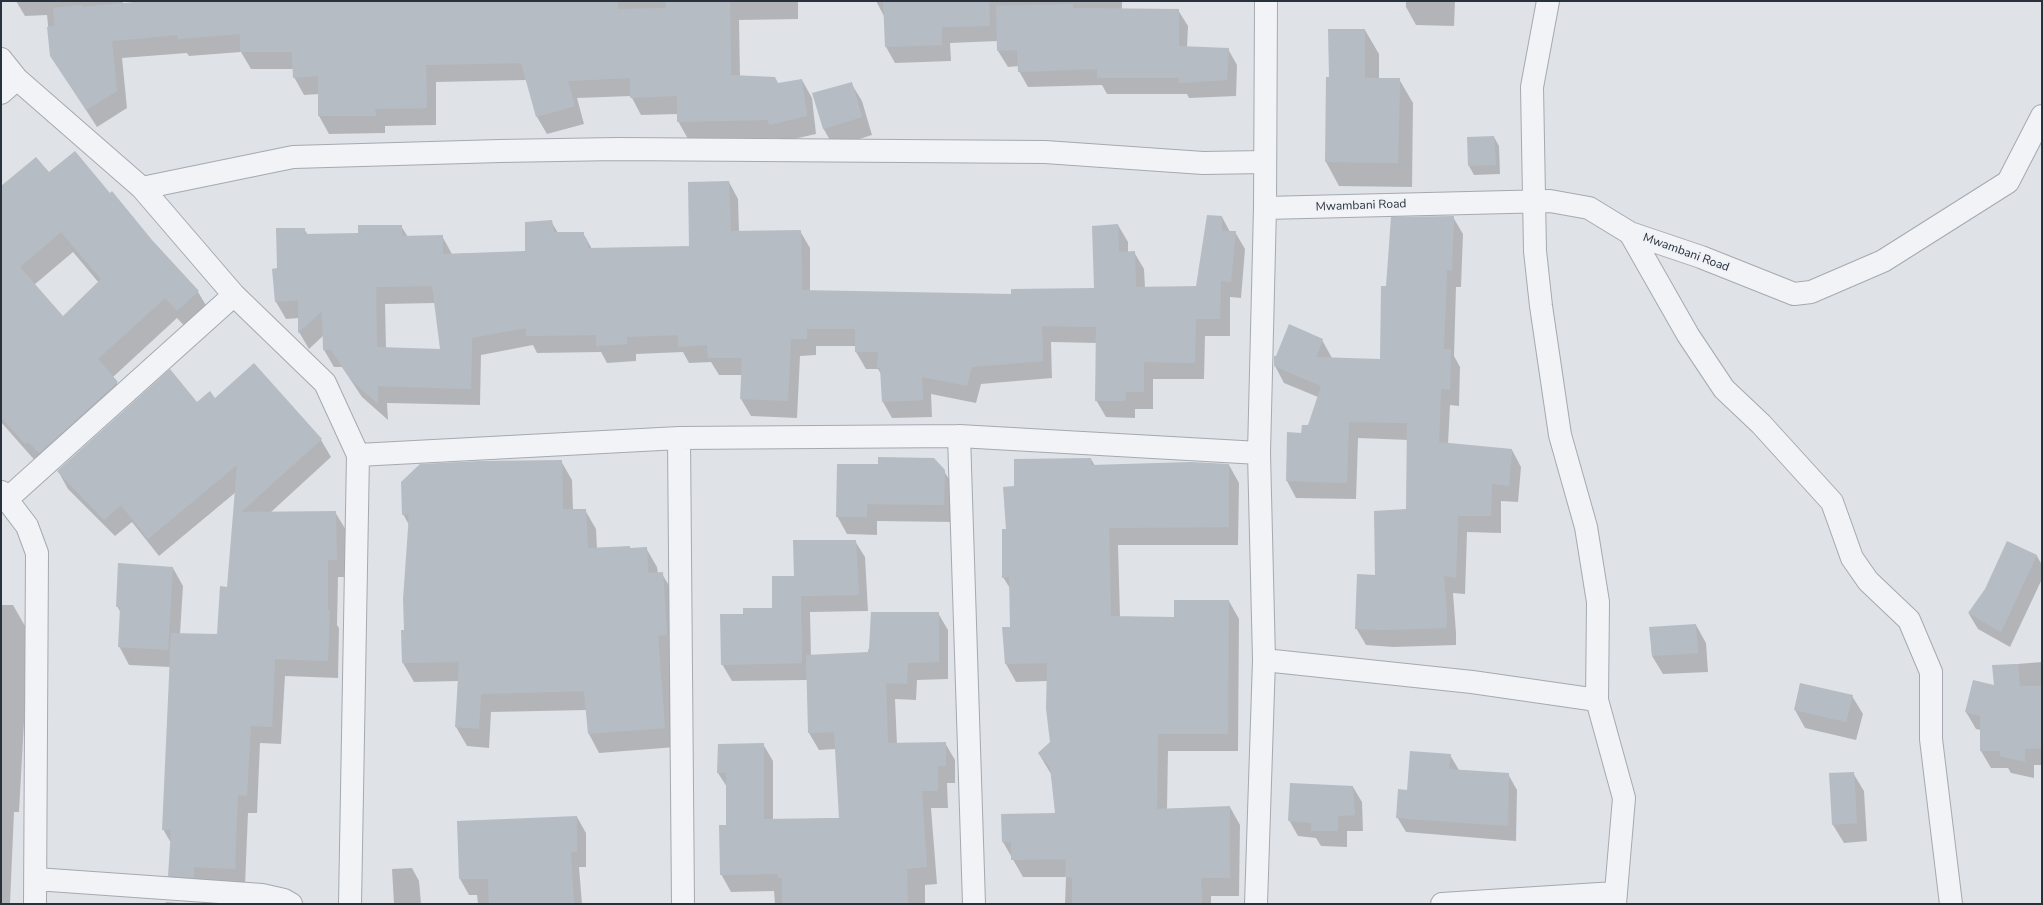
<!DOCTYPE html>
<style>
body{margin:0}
#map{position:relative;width:2043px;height:905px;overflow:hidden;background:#dfe2e7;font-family:"Nunito Sans",sans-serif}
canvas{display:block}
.frame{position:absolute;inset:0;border:2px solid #29313d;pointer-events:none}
</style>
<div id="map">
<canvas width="2043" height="905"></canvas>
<div class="frame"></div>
</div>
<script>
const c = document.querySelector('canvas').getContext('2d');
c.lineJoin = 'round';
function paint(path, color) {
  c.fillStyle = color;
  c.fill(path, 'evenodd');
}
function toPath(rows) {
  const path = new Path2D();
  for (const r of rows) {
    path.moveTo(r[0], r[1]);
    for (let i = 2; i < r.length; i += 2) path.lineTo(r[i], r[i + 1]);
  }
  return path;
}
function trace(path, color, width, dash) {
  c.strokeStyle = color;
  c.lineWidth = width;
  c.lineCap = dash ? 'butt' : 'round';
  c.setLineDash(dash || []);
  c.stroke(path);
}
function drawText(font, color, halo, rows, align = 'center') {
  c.font = font + ' "Nunito Sans",sans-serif';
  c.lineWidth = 3;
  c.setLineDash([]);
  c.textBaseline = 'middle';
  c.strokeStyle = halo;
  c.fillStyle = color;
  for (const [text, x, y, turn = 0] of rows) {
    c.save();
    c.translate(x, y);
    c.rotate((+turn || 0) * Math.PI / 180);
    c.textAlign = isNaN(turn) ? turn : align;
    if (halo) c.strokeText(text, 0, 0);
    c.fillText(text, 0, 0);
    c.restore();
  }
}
paint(toPath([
 [16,1,123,1,123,4,155,1,798,1,798,19,739,20,740,77,778,84,802,80,812,98,816,134,780,142,778,138,688,139,678,121,678,114,641,115,631,96,577,98,584,124,547,134,537,117,527,80,436,82,436,125,385,126,385,133,329,134,319,116,319,94,304,95,294,77,293,69,251,69,241,52,189,56,187,53,122,58,127,108,97,127,51,56,47,15,25,16],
 [876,1,1122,1,1122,9,1178,10,1188,26,1187,48,1228,49,1237,65,1236,96,1189,98,1187,94,1107,94,1102,85,1028,87,1019,71,1019,66,1008,67,998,51,998,41,950,43,951,61,895,63,886,47,884,16],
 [1406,1,1455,1,1454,26,1416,25,1406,7],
 [1365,30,1379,54,1379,79,1399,79,1413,103,1412,187,1339,186,1326,162,1330,78],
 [851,83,862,101,872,135,834,147,823,128],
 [1494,137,1499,146,1500,174,1474,175,1469,166],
 [49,174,151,240,198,292,210,312,189,331,177,318,113,377,129,403,38,464,1,422,1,188],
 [73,252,99,283,63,318,34,285],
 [729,182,738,199,739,232,800,231,810,248,810,291,1012,295,1095,289,1118,225,1128,242,1128,253,1134,252,1144,269,1145,288,1196,287,1222,217,1230,232,1235,232,1245,249,1241,298,1230,297,1230,336,1205,336,1204,379,1153,379,1153,409,1135,409,1135,418,1106,417,1096,400,1097,343,1051,342,1052,378,981,384,976,403,931,394,932,417,892,418,883,402,881,374,878,369,866,369,856,352,856,346,816,346,816,355,800,356,797,418,751,416,741,399,743,375,719,375,711,362,689,363,683,352,636,354,636,361,607,363,601,352,537,353,533,345,481,355,480,405,387,403,388,420,362,397,342,367,334,367,324,350,324,335,309,349,299,332,299,318,286,319,276,302,273,270,278,269,304,229,308,235,359,234,401,226,408,237,442,236,452,254,526,252,551,221,558,233,583,233,592,249,690,247],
 [435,303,441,350,386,348,385,304],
 [1453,217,1463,234,1461,287,1456,287,1454,356,1460,367,1459,406,1450,405,1448,444,1512,450,1521,467,1518,502,1501,501,1501,533,1467,532,1465,594,1453,593,1456,633,1456,645,1393,647,1366,645,1356,628,1376,576,1407,510,1408,440,1358,438,1356,499,1296,498,1287,481,1302,434,1309,426,1318,397,1284,383,1275,366,1322,340,1332,358,1381,360,1387,287],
 [215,400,321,440,331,457,270,513,335,512,346,530,347,577,338,577,337,625,339,628,338,678,285,676,281,744,260,743,257,813,248,813,245,886,179,893,169,876,171,843,163,829,170,667,129,665,119,646,121,613,117,606,173,568,183,586,180,634,218,636,228,588,236,492,159,556,132,522,115,536,68,489,58,471,197,404],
 [1091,459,1095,466,1229,465,1239,483,1238,545,1118,545,1120,617,1176,618,1229,601,1239,619,1238,751,1168,751,1167,809,1230,807,1240,825,1239,896,1211,896,1211,904,1065,904,1066,877,1023,877,1003,842,1056,814,1051,774,1039,754,1052,742,1047,681,1016,682,1006,664,1011,627,1011,590,1003,577,1007,530,1015,487],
 [561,461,572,480,573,510,585,510,596,529,597,548,646,548,657,567,658,574,662,574,673,592,678,654,669,655,676,747,599,753,589,734,587,710,491,712,489,748,467,746,456,727,459,681,414,682,403,663,402,631,405,631,409,525,403,514],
 [944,471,955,489,954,522,877,521,877,535,847,534,837,516],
 [855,541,865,557,868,611,810,612,811,656,869,653,938,613,948,630,948,679,917,680,916,700,895,699,897,744,945,743,955,760,955,783,947,783,948,808,931,808,937,884,925,885,925,904,775,904,774,891,731,892,721,874,727,826,727,787,718,773,763,744,773,761,773,820,840,818,836,749,819,750,809,733,807,680,732,681,722,664,744,615,773,609,795,577],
 [2008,542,2037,556,2042,565,2042,579,2010,647,1978,629,1969,614,1986,590],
 [1,605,13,605,29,633,19,812,14,812,10,904,1,904],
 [1696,625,1706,643,1708,672,1663,674,1652,656,1650,628],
 [2042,662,2042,765,2034,765,2034,778,2011,773,2008,768,1991,768,1981,751,1981,730,1976,729,1966,712,1995,686,1993,666],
 [1852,696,1863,714,1856,740,1805,728,1795,710],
 [1450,755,1459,770,1508,774,1517,790,1516,841,1406,832,1397,817,1408,791],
 [1853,773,1864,791,1867,841,1844,843,1833,825],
 [1353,787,1362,802,1363,831,1347,831,1347,847,1321,846,1316,838,1298,836,1289,820],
 [577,817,586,833,586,867,579,867,582,904,478,904,477,895,469,895,460,879],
 [412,868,419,881,421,904,394,904,392,869],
 [166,902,193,904,165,904]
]), '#0003');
paint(toPath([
 [144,1,618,1,618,9,666,8,666,1,730,1,731,75,775,77,778,83,802,79,807,116,769,125,768,120,677,122,677,96,630,98,630,78,568,81,575,106,536,117,521,63,426,65,427,108,375,109,376,116,318,116,318,76,293,78,292,52,240,52,240,34,178,39,177,35,112,41,117,91,86,110,50,56,47,27,55,26,53,8,82,5,82,7],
 [883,1,989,1,990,26,942,27,942,45,885,47],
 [1073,4,1073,8,1179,9,1179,46,1229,48,1227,80,1179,83,1179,78,1097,78,1097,69,1018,72,1017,50,997,51,996,6],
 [1328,29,1365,29,1365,78,1400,78,1398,163,1325,162,1326,77,1329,77],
 [852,82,862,117,823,129,812,93],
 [1494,136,1496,165,1468,166,1467,137],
 [75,151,110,193,112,191,152,240,199,291,177,311,165,298,98,359,118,382,39,453,28,442,25,444,1,417,1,186,36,157,49,172],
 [61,232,101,279,63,316,20,267],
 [729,181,731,231,801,230,802,290,1011,294,1011,289,1094,288,1092,226,1118,224,1119,252,1135,251,1136,287,1196,286,1207,215,1222,216,1222,231,1236,231,1231,282,1221,281,1220,319,1196,319,1195,363,1144,362,1144,392,1126,392,1125,401,1095,401,1096,327,1042,326,1043,361,972,367,967,386,922,377,923,400,882,402,880,368,877,368,878,352,855,352,855,329,807,329,807,339,791,339,788,401,740,399,742,358,708,358,707,345,678,347,678,335,627,337,627,344,596,346,596,335,526,336,526,328,472,338,471,389,378,386,378,404,351,380,331,350,323,350,322,311,298,333,298,300,275,302,272,269,277,268,276,228,305,228,305,234,358,233,358,225,402,225,402,236,443,235,443,254,525,251,525,222,552,220,554,232,584,232,584,238,587,239,588,248,689,246,688,182],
 [432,286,440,349,377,347,376,287],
 [1454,216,1452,271,1447,270,1444,349,1451,349,1450,390,1441,389,1439,442,1512,449,1509,486,1492,484,1491,516,1458,516,1456,578,1444,576,1447,615,1446,628,1383,630,1355,629,1357,574,1375,575,1374,511,1406,509,1407,423,1349,422,1347,483,1286,481,1287,432,1301,433,1302,425,1308,425,1321,386,1274,366,1274,356,1276,356,1289,324,1323,339,1316,357,1380,359,1381,286,1386,286,1391,217],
 [254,363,322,439,241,512,336,511,337,560,328,560,328,609,330,610,328,661,275,659,272,727,251,726,247,796,238,795,235,869,194,867,194,878,168,876,171,830,162,830,171,633,217,634,220,586,227,587,237,465,148,539,121,505,104,520,57,471,170,369,197,402,210,391,215,398],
 [878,457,934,458,945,470,944,505,867,504,867,517,836,517,837,464,878,464],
 [1091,458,1091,465,1191,462,1229,464,1229,527,1109,528,1111,616,1174,617,1174,600,1229,600,1228,734,1158,734,1157,809,1230,806,1230,878,1201,878,1202,904,1072,904,1072,878,1065,877,1066,859,1011,860,1011,842,1002,842,1001,814,1055,813,1050,767,1038,753,1050,742,1046,709,1047,663,1005,664,1002,627,1010,627,1009,577,1002,578,1002,529,1006,529,1003,487,1014,486,1014,459],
 [562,460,563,509,586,509,588,548,630,546,630,548,647,547,648,573,663,572,667,635,658,636,665,728,588,734,584,691,481,694,479,729,455,727,459,662,402,663,401,630,404,630,403,599,409,514,402,515,401,482,420,464,480,461],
 [793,540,856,540,859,595,801,596,802,663,721,665,720,614,743,614,743,608,772,608,772,576,794,576],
 [2007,541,2037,555,2001,632,1968,613,1985,589],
 [118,563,173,567,168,650,118,647,120,607,116,607],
 [871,612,939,612,939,662,908,663,907,684,886,683,888,743,946,742,946,766,938,766,938,791,922,791,927,867,907,869,908,904,782,904,782,878,778,878,777,874,720,875,719,825,726,825,726,773,717,773,718,744,764,743,764,819,839,818,834,732,808,733,806,655,868,652,868,649,869,649],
 [1696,624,1698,653,1652,656,1649,627],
 [2018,664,2020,686,2042,686,2042,748,2025,749,2025,762,2000,756,2000,751,1980,751,1980,716,1965,712,1973,680,1994,685,1992,665],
 [1800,683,1853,695,1846,722,1794,710],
 [1410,751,1451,754,1449,769,1509,773,1508,826,1396,818,1398,789,1407,790],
 [1854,772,1857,823,1832,825,1829,773],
 [1290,783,1353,786,1355,815,1338,816,1338,831,1311,831,1311,823,1288,821],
 [577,816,577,852,571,852,574,904,489,904,488,879,459,879,457,821]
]), '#b6bcc4');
const minor = toPath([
 [1548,1,1532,87,1535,251,1541,306,1560,435,1586,527,1598,602,1597,700],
 [1,59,17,79,142,188,234,295,325,383,358,455,350,904],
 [1,93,17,79],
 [142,188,293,157,500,151,617,149,1045,152,1203,163,1265,162],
 [1265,208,1550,201,1589,208,1630,233,1701,257,1794,294,1811,292,1883,261,2008,182,2042,116],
 [1630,233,1688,335,1724,389,1761,424,1832,502,1852,558,1868,581,1909,620,1931,672,1931,739,1951,904],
 [959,436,974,904],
 [679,438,683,904],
 [358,455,679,438,959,436,1259,453],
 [1,492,27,526,37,553,35,904],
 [7,499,234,295],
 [1264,660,1472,682,1597,700,1624,798,1615,904],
 [36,879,262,895,284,900,291,904],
 [1256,904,1264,660,1259,453,1265,208,1266,1],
 [1442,904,1615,893]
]);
trace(minor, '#a5a9b1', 24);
trace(minor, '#f1f3f6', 22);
drawText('12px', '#29313d', '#eef1f5', [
 ["Mwambani Road",1361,206,-2],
 ["Mwambani Road",1686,253,20]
]);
</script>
